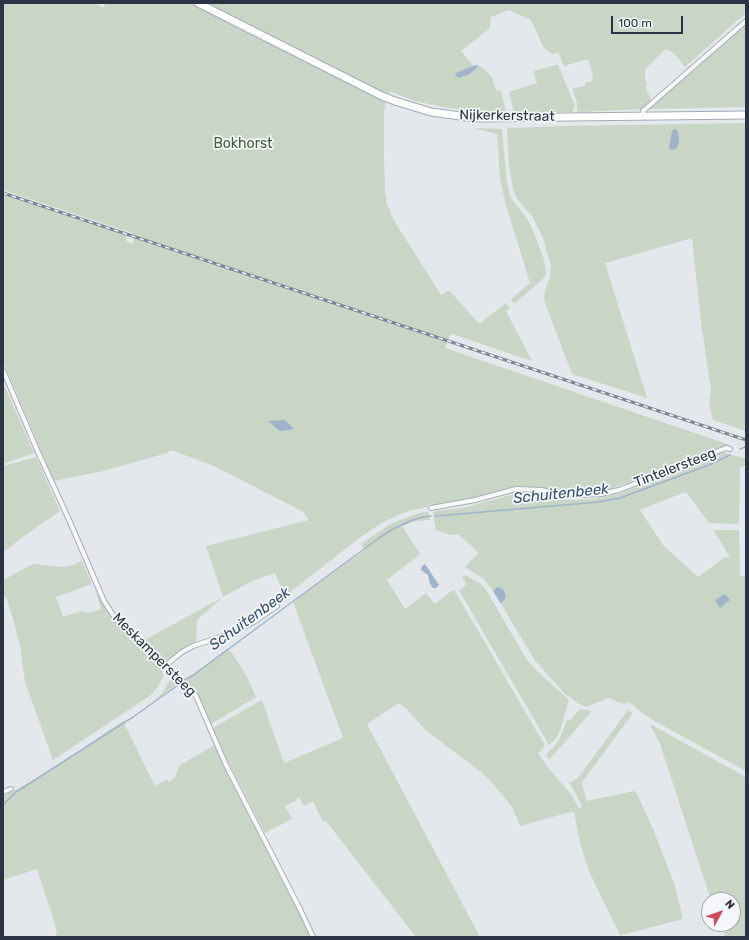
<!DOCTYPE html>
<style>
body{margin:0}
#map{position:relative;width:749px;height:940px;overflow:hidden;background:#e4e7ec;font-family:Rubik,sans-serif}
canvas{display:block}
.frame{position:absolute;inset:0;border:4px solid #2b3445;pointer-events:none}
.north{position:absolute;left:701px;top:892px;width:40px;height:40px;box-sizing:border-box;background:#f4f6f9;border:1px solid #a4a8b1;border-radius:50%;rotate:49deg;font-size:11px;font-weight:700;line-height:16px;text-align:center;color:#2b3445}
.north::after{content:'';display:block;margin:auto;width:14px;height:18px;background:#d1495b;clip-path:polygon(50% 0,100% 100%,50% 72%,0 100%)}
.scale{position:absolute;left:611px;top:16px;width:72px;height:18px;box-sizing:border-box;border:2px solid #2b3445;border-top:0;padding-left:5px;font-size:12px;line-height:14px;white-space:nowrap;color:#2b3445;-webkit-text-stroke:3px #f4f6f9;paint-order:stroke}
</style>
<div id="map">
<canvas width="749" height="940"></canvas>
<div class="frame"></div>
<div class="north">N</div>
<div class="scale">100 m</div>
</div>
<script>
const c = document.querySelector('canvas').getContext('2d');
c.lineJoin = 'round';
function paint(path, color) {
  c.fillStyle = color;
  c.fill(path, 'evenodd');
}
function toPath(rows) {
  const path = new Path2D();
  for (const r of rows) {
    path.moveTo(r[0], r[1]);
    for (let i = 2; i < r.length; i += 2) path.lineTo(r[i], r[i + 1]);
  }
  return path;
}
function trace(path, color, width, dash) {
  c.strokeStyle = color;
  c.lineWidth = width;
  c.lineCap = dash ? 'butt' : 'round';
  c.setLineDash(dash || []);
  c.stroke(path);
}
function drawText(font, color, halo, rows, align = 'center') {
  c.font = font + ' Rubik,sans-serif';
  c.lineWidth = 3.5;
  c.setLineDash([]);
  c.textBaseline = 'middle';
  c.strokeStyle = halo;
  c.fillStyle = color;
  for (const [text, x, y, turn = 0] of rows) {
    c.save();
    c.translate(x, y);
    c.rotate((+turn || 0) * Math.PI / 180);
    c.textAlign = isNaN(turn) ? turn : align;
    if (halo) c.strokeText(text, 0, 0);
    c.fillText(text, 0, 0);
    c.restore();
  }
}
paint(toPath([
 [3,3,94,3,103,8,106,3,746,3,746,13,685,67,674,53,666,49,646,68,645,71,645,79,647,84,646,88,651,100,643,109,579,112,577,110,577,103,572,89,585,86,585,83,592,81,593,75,588,59,564,66,558,52,552,54,544,48,531,20,509,10,491,17,490,28,461,51,474,66,455,74,459,78,472,73,479,66,482,67,492,77,496,91,501,90,506,113,477,112,443,107,414,101,389,91,384,111,384,153,385,192,387,204,393,219,441,295,447,291,450,291,479,324,506,303,510,308,506,311,532,361,452,334,449,337,445,348,730,445,703,456,607,490,594,492,573,490,571,492,557,491,536,487,520,487,471,499,434,506,432,504,428,505,428,507,408,511,385,521,362,536,285,596,275,573,252,581,223,597,197,620,196,642,166,660,165,661,163,660,143,641,223,597,206,546,309,520,302,511,247,483,214,466,171,450,167,453,103,471,54,481,3,361,3,193,126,234,127,242,133,244,134,243,132,233,3,190],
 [746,21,746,107,647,109],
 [556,65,558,65,574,103,574,108,572,112,514,112,509,92,537,83,533,71,538,70],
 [746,123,746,431,713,420,709,403,711,389,701,323,692,238,605,263,647,398,572,374,545,303,544,297,545,290,548,282,550,278,551,266,543,238,532,216,517,199,513,190,509,164,507,128,566,126],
 [474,128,502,129,506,176,509,192,511,198,528,220,533,231,544,259,546,274,545,277,514,304,511,299,529,284,530,283,504,199,500,177,497,134],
 [3,382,34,453,3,464],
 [722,452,746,459,746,465,740,468,739,524,709,523,686,492,685,492,640,510,663,545,698,577,724,558,730,557,714,531,715,530,739,530,740,575,742,576,746,576,746,771,658,723,642,713,632,704,628,702,626,704,620,703,614,700,608,698,586,707,579,704,564,693,534,659,501,604,503,603,506,596,503,589,498,587,496,588,493,591,484,579,465,567,478,553,476,550,458,534,452,535,438,531,436,531,433,513,436,511,463,508,522,492,534,492,573,500,594,499,608,496,618,494,696,465,712,455],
 [36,457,60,511,20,539,3,553,3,466],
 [423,512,428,512,430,520,416,521,402,526,420,554,387,580,405,609,426,593,435,604,450,592,454,590,456,593,544,744,543,749,538,753,549,769,571,794,579,808,582,807,580,802,572,787,569,783,578,778,628,710,633,713,583,781,582,783,586,799,587,801,634,791,637,794,654,831,674,883,683,919,622,935,620,935,596,886,589,871,580,843,574,812,567,813,520,826,512,807,504,797,494,785,481,772,428,732,417,721,407,709,399,703,367,724,480,937,416,937,326,821,323,822,313,801,304,806,299,797,295,801,285,806,292,819,265,833,221,748,213,728,262,700,284,763,343,738,293,602,365,550,361,544,389,525,400,520],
 [82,561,92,584,56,597,63,617,81,611,85,612,88,613,101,609,95,590,110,615,160,667,163,672,163,677,157,688,151,695,53,760,25,682,20,646,14,622,6,597,3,598,3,580,33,564,62,567,70,566],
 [465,575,478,582,485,588,527,660,537,671,569,700,560,731,556,738,549,745,460,592,459,590,464,587,466,583,462,577],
 [228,648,238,662,246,675,256,697,211,724,197,695,184,681],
 [173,678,177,678,180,682,154,701,163,692,169,681],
 [580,709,592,711,549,760,546,756,548,752,555,746,560,738,567,720,570,720],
 [123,721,155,786,167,779,169,782,175,777,180,765,215,745,296,906,311,937,55,937,57,932,54,921,37,869,3,880,3,796,16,790,51,770],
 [650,724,746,777,746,937,725,937,720,924,733,924,733,900,711,900,660,744]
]), '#c9d6c5');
paint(toPath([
 [476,65,479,66,470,74,459,78,455,75,456,73],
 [674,129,677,130,678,132,679,143,677,148,672,150,670,149,669,147,672,131],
 [285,420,294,429,280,431,268,421],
 [425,564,439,585,436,588,433,588,432,586,430,584,428,575,421,570,422,566],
 [498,587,503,589,506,596,505,599,501,604,493,591,496,588],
 [725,594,730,600,720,608,715,600]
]), '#9fb4cc');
trace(toPath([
 [740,449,745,447],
 [435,516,599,502,620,498,709,465,730,455],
 [184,680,192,676,215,659,379,538,393,529,410,521,423,517,431,516],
 [3,805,16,792,133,717,181,683]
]), '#9fb4cc', 1.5);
const street = toPath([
 [643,116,643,111,746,21],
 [3,370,38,452,70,522,104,601,115,618,181,681,196,696,226,765,300,909,313,937],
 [431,508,475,500,516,489,542,490,558,494,580,495,601,494,619,490,726,448,730,449],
 [165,666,182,652,193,646,235,632,255,621,277,606],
 [3,792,11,789]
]);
const primary = toPath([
 [198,3,382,96,395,101,431,112,468,117,481,118,746,115]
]);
trace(street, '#a9aeb7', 6);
trace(primary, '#a3abb8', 9);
trace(street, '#f7f8fa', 4);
trace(primary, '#fff', 7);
const rail = toPath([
 [3,193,746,440]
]);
trace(rail, '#7d8696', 3);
trace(rail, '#f4f6f9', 1.5, [4.5]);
drawText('14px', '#2b3445', '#f4f6f9', [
 ["Nijkerkerstraat",507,116,1],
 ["Tintelersteeg",675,468,-21],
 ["Meskampersteeg",154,655,45]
]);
drawText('14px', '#3f6138', '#f4f6f9', [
 ["Bokhorst",243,144]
]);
drawText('italic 15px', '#34527a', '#f4f6f9', [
 ["Schuitenbeek",561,494,-6],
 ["Schuitenbeek",250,619,-36]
]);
</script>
